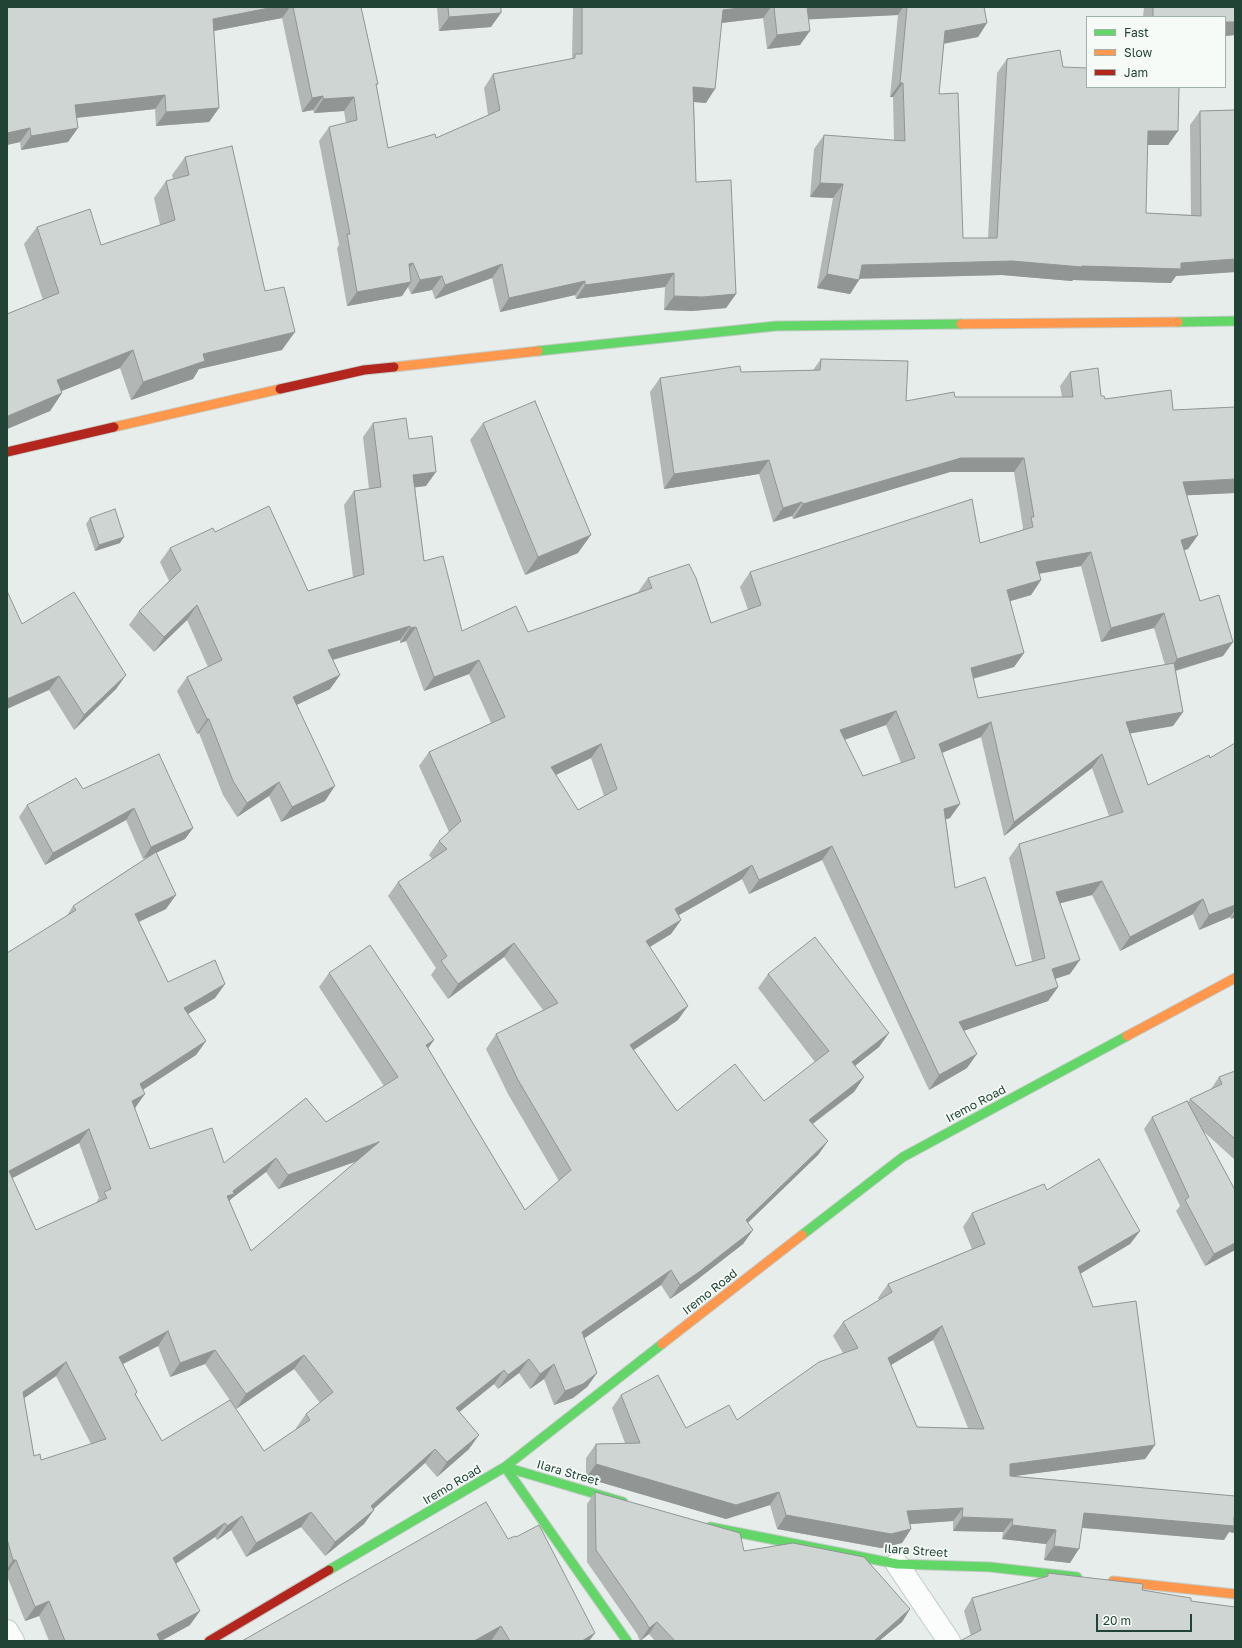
<!DOCTYPE html>
<style>
body{margin:0}
#map{position:relative;width:1242px;height:1648px;overflow:hidden;background:#e7edea;font-family:"Golos Text",sans-serif}
canvas{display:block}
.frame{position:absolute;inset:0;border:8px solid #214336;pointer-events:none}
.legend{position:absolute;left:1086px;top:16px;width:140px;height:72px;box-sizing:border-box;background:#f6fbf8;border:1px solid #a1b1aa;margin:0;padding:5px 7px;list-style:none;font-size:12px;color:#214336}
.legend li{display:flex;align-items:center;gap:8px;height:20px}
.legend b{width:20px;border:1px solid #a1b1aa}
.scale{position:absolute;left:1096px;top:1614px;width:96px;height:18px;box-sizing:border-box;border:2px solid #214336;border-top:0;padding-left:5px;font-size:12px;line-height:14px;white-space:nowrap;color:#214336;-webkit-text-stroke:3px #f6fbf8;paint-order:stroke}
</style>
<div id="map">
<canvas width="1242" height="1648"></canvas>
<div class="frame"></div>
<ul class="legend">
<li><b style="height:5px;background:#63d668"></b>Fast</li>
<li><b style="height:5px;background:#ff974d"></b>Slow</li>
<li><b style="height:5px;background:#b3261e"></b>Jam</li>
</ul>
<div class="scale">20 m</div>
</div>
<script>
const c = document.querySelector('canvas').getContext('2d');
c.lineJoin = 'round';
function toPath(rows) {
  const path = new Path2D();
  for (const r of rows) {
    path.moveTo(r[0], r[1]);
    for (let i = 2; i < r.length; i += 2) path.lineTo(r[i], r[i + 1]);
  }
  return path;
}
function trace(path, color, width, dash) {
  c.strokeStyle = color;
  c.lineWidth = width;
  c.lineCap = dash ? 'butt' : 'round';
  c.setLineDash(dash || []);
  c.stroke(path);
}
function paint(path, color) {
  c.fillStyle = color;
  c.fill(path, 'evenodd');
}
function drawText(font, color, halo, rows, align = 'center') {
  c.font = font + ' "Golos Text",sans-serif';
  c.lineWidth = 3.5;
  c.setLineDash([]);
  c.textBaseline = 'middle';
  c.strokeStyle = halo;
  c.fillStyle = color;
  for (const [text, x, y, turn = 0] of rows) {
    c.save();
    c.translate(x, y);
    c.rotate((+turn || 0) * Math.PI / 180);
    c.textAlign = isNaN(turn) ? turn : align;
    if (halo) c.strokeText(text, 0, 0);
    c.fillText(text, 0, 0);
    c.restore();
  }
}
const street = toPath([
 [897,1564,949,1641],
 [7,1631,13,1641]
]);
const fast = toPath([
 [1178,322,1235,321],
 [538,351,776,326,961,324],
 [802,1235,903,1157,1127,1036],
 [623,1502,505,1467,627,1641],
 [710,1527,897,1564,990,1567,1077,1577],
 [329,1570,505,1467,662,1344]
]);
const slow = toPath([
 [961,324,1178,322],
 [394,367,538,351],
 [114,427,280,389],
 [1127,1036,1235,978],
 [662,1344,802,1235],
 [1113,1581,1235,1594]
]);
const jam = toPath([
 [280,389,364,370,394,367],
 [7,452,114,427],
 [209,1641,329,1570]
]);
trace(street, '#c4cac7', 24);
trace(fast, '#c2cbc7', 11);
trace(slow, '#c2cbc7', 11);
trace(jam, '#c2cbc7', 11);
trace(street, '#fbfcfc', 22);
trace(fast, '#63d668', 9);
trace(slow, '#ff974d', 9);
trace(jam, '#b3261e', 9);
paint(toPath([
 [7,7,361,7,378,84,376,85,388,148,436,138,488,115,484,88,493,74,572,59,572,58,573,7,984,7,987,23,978,37,944,44,939,94,963,238,988,238,997,73,1007,59,1063,67,1178,131,1168,145,1147,145,1146,213,1191,215,1190,125,1200,111,1235,110,1235,272,1176,276,1171,283,1073,280,1072,281,1002,275,860,278,859,280,850,294,817,288,833,198,810,197,814,149,824,135,894,141,893,97,890,97,898,15,808,19,800,45,767,49,763,18,721,23,706,103,694,102,696,182,736,294,726,308,692,311,664,310,665,287,576,299,575,295,500,312,492,278,435,299,432,290,411,294,408,287,402,296,347,306,337,248,339,245,319,141,329,127,346,123,344,111,314,113,313,110,302,112,282,18,213,31,219,108,209,122,156,126,155,109,77,118,68,142,21,150,20,142,7,145],
 [437,7,501,7,491,27,439,31],
 [1144,7,1235,7,1235,35,1225,36,1225,17,1143,17],
 [185,157,265,291,282,350,199,369,193,379,131,400,120,368,61,391,62,393,50,411,7,429,7,314,43,300,24,244,37,227,101,245,160,225,154,198,166,181,173,179,172,175],
 [821,359,906,401,955,397,1062,397,1060,386,1070,372,1105,399,1173,410,1235,493,1187,495,1198,535,1188,549,1184,550,1200,601,1233,642,1223,656,1176,671,1183,712,1173,726,1130,733,1148,785,1210,758,1235,743,1235,917,1231,919,1230,917,1199,930,1193,914,1120,951,1092,895,1060,903,1070,974,1055,979,1058,987,1048,1001,964,1031,967,1068,929,1090,822,860,749,894,742,879,679,915,681,920,671,934,650,947,678,1020,634,1050,677,1111,764,1101,815,1062,758,988,768,974,889,1033,879,1047,855,1066,864,1077,854,1092,813,1124,828,1141,818,1155,748,1223,753,1230,743,1244,689,1286,670,1299,661,1285,584,1338,597,1373,587,1387,573,1398,554,1405,544,1379,530,1389,519,1373,498,1389,494,1384,459,1412,469,1449,437,1477,425,1463,374,1509,374,1510,364,1524,325,1556,301,1527,246,1557,231,1530,217,1540,215,1537,176,1564,190,1625,161,1641,49,1641,39,1616,25,1621,7,1576,7,953,66,917,73,906,154,853,143,859,126,820,45,865,19,817,27,805,83,789,193,828,185,839,156,853,166,909,139,922,168,982,225,984,215,998,188,1014,206,1041,196,1055,143,1090,135,1109,150,1149,224,1163,326,1122,384,1086,319,987,329,973,434,1040,428,1048,525,1210,559,1181,508,1094,486,1049,496,1034,543,1010,504,957,448,999,431,975,436,968,388,896,398,882,432,859,429,855,439,841,449,832,419,766,429,752,491,723,469,674,424,691,406,641,400,643,400,640,333,660,340,675,330,689,296,705,325,801,281,822,269,796,237,817,223,795,199,733,197,734,177,691,187,677,208,667,187,620,154,652,129,625,139,611,169,581,160,562,170,548,215,532,308,591,353,577,344,505,354,491,369,489,363,437,373,423,409,439,426,486,415,487,424,561,462,631,528,632,638,592,648,578,711,623,748,610,740,587,750,572,980,543,1022,530,1023,528,1014,472,950,472,793,519,792,516,773,522,759,474,664,489,650,392,660,378,741,372,813,370],
 [1081,566,1101,642,1154,628,1165,665,978,698,973,679,1014,667,1024,653,1010,601,1031,595,1041,580,1039,574],
 [886,725,901,763,863,776,844,740],
 [981,737,1004,836,1092,768,1109,816,1019,844,1009,858,1032,961,1016,966,955,888,946,819,950,818,942,753],
 [591,758,604,796,578,810,556,775],
 [79,1143,99,1198,96,1203,36,1230,12,1178],
 [357,1161,251,1251,229,1201,231,1199,266,1172,278,1189],
 [158,1346,170,1377,205,1364,236,1409,294,1369,320,1403,306,1414,296,1428,296,1429,264,1451,162,1441,136,1395,137,1392,123,1364],
 [56,1376,91,1444,41,1460,34,1456,24,1398],
 [483,423,578,553,525,575,470,440],
 [90,518,120,543,95,551,86,524],
 [22,624,126,675,116,689,74,730,49,690],
 [1235,1071,1235,1160,1203,1131,1235,1190,1235,1250,1205,1266,1176,1211,1180,1206,1144,1129,1152,1117,1188,1102,1190,1099,1211,1089,1219,1077],
 [1047,1190,1140,1231,1130,1244,1080,1274,1093,1307,1155,1445,1145,1459,1012,1476,1235,1496,1235,1533,1229,1532,1224,1540,1082,1528,1070,1563,1044,1560,1046,1544,1002,1539,1003,1532,953,1531,953,1521,910,1524,911,1529,902,1543,881,1548,777,1529,770,1505,726,1519,586,1478,586,1458,596,1444,625,1443,612,1408,621,1395,686,1428,737,1420,843,1353,833,1336,843,1322,879,1300,878,1298,888,1284,972,1249,963,1227,972,1213],
 [933,1340,968,1428,917,1427,891,1365],
 [595,1492,744,1551,910,1609,902,1622,879,1641,655,1641,649,1634,640,1641,637,1634,587,1562,587,1504],
 [516,1537,595,1633,589,1641,242,1641,508,1539],
 [1048,1573,1142,1590,1191,1601,971,1636,964,1611,972,1598,1045,1577]
]), '#b2b7b5');
paint(toPath([
 [274,7,290,7,282,18,203,33,213,19],
 [747,7,771,7,763,18,713,24,723,10],
 [806,7,903,7,898,15,797,20],
 [501,13,491,27,439,31,449,17],
 [1225,22,1235,22,1235,35,1225,36],
 [987,23,978,37,935,45,945,31],
 [810,31,800,45,767,49,777,35],
 [900,83,903,83,893,97,890,97],
 [693,87,715,89,706,103,683,101],
 [165,95,155,109,65,119,75,105],
 [323,96,313,110,302,112,312,98],
 [354,97,344,111,314,113,323,99],
 [219,108,209,122,156,126,166,112],
 [30,128,20,142,7,145,7,133],
 [78,128,68,142,21,150,31,136],
 [1148,131,1178,131,1168,145,1138,145],
 [820,183,843,184,833,198,810,197],
 [1235,259,1235,272,1176,276,1171,283,1073,280,1072,281,1002,275,852,279,859,280,850,294,817,288,827,274,862,265,1012,261,1082,266,1181,263],
 [413,263,404,277,409,264],
 [502,264,492,278,435,299,445,285],
 [674,273,665,287,576,299,585,285],
 [442,276,432,290,411,294,420,280],
 [585,281,575,295,500,312,509,298],
 [411,282,402,296,347,306,357,292],
 [736,294,726,308,692,311,664,310,674,296],
 [295,332,282,350,199,369,193,379,131,400,143,382,203,354],
 [133,350,120,368,44,398,57,380],
 [62,393,50,411,7,429,7,417,8,416],
 [961,458,1024,458,1014,472,950,472,793,519,803,504],
 [769,460,759,474,664,489,674,474],
 [436,472,426,486,403,489,413,475],
 [1235,479,1235,493,1173,496,1183,482],
 [802,502,792,516,773,522,783,508],
 [591,535,578,553,525,575,538,557],
 [1198,535,1188,549,1171,554,1181,540],
 [124,537,120,543,95,551,99,545],
 [1091,552,1081,566,1026,576,1036,562],
 [1041,580,1031,595,997,605,1007,590],
 [197,605,187,620,154,652,164,637],
 [1164,613,1154,628,1101,642,1111,628],
 [410,626,400,640,318,664,328,650],
 [416,627,406,641,400,643,410,628],
 [1233,642,1223,656,1167,673,1177,659],
 [1024,653,1014,667,960,682,971,668],
 [479,660,469,674,424,691,434,677],
 [126,675,116,689,74,730,84,715],
 [340,675,330,689,282,712,293,697],
 [59,676,49,690,7,709,7,699],
 [896,711,886,725,830,745,840,730],
 [1183,712,1173,726,1116,736,1126,722],
 [207,719,209,719,199,733,197,734],
 [991,722,981,737,929,758,939,744],
 [601,744,591,758,541,782,551,767],
 [1102,754,1092,768,1004,836,1014,822],
 [279,782,269,796,237,817,247,803],
 [335,786,325,801,281,822,292,807],
 [960,804,950,818,934,823,944,809],
 [134,808,126,820,45,865,53,853],
 [193,828,185,839,143,859,151,847],
 [832,846,822,860,749,894,759,880],
 [752,865,742,879,665,923,675,909],
 [1102,881,1092,895,1046,907,1056,892],
 [176,895,166,909,125,928,135,914],
 [1203,899,1193,914,1120,951,1130,937],
 [1235,905,1235,910,1230,917,1199,930,1209,915],
 [1235,913,1235,917,1231,919],
 [681,920,671,934,636,955,646,941],
 [514,943,504,957,448,999,458,984],
 [1080,960,1070,974,1042,983,1052,969],
 [225,984,215,998,174,1022,184,1008],
 [1058,987,1048,1001,949,1036,959,1022],
 [688,1006,678,1020,620,1059,630,1045],
 [889,1033,879,1047,842,1076,852,1062],
 [434,1040,424,1054,426,1045],
 [206,1041,196,1055,130,1098,140,1084],
 [977,1054,967,1068,929,1090,939,1075],
 [864,1077,854,1092,799,1134,809,1120],
 [145,1094,135,1108,122,1115,132,1101],
 [89,1129,79,1143,7,1181,9,1171],
 [828,1141,818,1155,735,1235,746,1220],
 [379,1142,369,1157,278,1189,288,1175],
 [276,1158,266,1172,231,1199,224,1208,227,1196,233,1191],
 [753,1230,743,1244,689,1286,670,1299,680,1285],
 [1140,1231,1130,1244,1068,1281,1078,1267],
 [1235,1243,1235,1250,1205,1266,1214,1254],
 [671,1270,661,1285,572,1347,582,1332],
 [942,1326,933,1340,879,1372,888,1358],
 [168,1331,158,1346,109,1371,119,1357],
 [215,1350,205,1364,170,1377,180,1363],
 [304,1355,294,1369,236,1409,246,1394],
 [529,1359,519,1373,498,1389,508,1375],
 [66,1362,56,1376,13,1406,23,1392],
 [554,1364,544,1379,530,1389,540,1374],
 [504,1370,494,1384,446,1423,456,1408],
 [597,1373,587,1387,573,1398,554,1405,565,1391],
 [479,1435,469,1449,437,1477,447,1462],
 [1155,1445,1145,1459,1000,1478,1010,1464],
 [435,1449,425,1463,361,1520,371,1506],
 [596,1464,779,1492,770,1505,726,1519,586,1478],
 [963,1508,953,1521,898,1525,907,1511],
 [374,1510,364,1524,325,1556,335,1542],
 [311,1512,301,1527,246,1557,256,1543],
 [1084,1513,1234,1517,1235,1517,1235,1533,1229,1532,1224,1540,1074,1527],
 [786,1515,911,1529,902,1543,881,1548,777,1529],
 [242,1516,231,1530,217,1540,227,1526],
 [962,1517,1013,1519,1003,1532,953,1531],
 [225,1523,215,1537,163,1572,173,1558],
 [1012,1525,1056,1530,1046,1544,1002,1539],
 [1054,1546,1079,1549,1070,1563,1044,1560],
 [13,1560,16,1560,7,1573,7,1569],
 [49,1601,39,1616,25,1621,35,1607],
 [910,1609,902,1622,879,1641,874,1641],
 [200,1611,190,1625,161,1641,152,1641,157,1634],
 [657,1622,649,1634,640,1641,649,1628],
 [501,1626,491,1641,474,1641],
 [595,1633,589,1641,582,1641]
]), '#919594');
const building = toPath([
 [7,7,274,7,213,19,219,108,166,112,165,95,75,105,78,128,31,136,30,128,7,133,7,7],
 [293,7,361,7,378,84,376,84,388,148,435,134,436,138,500,110,493,74,575,58,575,54,582,54,582,7,747,7,723,10,715,89,693,87,696,182,731,180,736,294,702,297,674,296,674,273,585,285,585,281,509,298,502,264,445,285,442,276,420,280,413,263,409,264,411,282,357,292,347,234,350,234,329,127,357,120,354,97,323,99,323,96,312,98,293,7],
 [448,7,501,7,501,13,449,17,448,7],
 [774,7,807,7,810,31,777,35,774,7],
 [907,7,984,7,987,23,945,31,939,94,958,93,963,238,997,238,1007,59,1060,50,1063,67,1087,68,1087,87,1179,87,1178,131,1148,131,1146,213,1201,216,1200,111,1235,110,1235,259,1181,263,1181,269,1082,266,1082,267,1012,261,862,265,859,280,827,274,843,184,820,183,824,135,905,141,903,83,900,83,907,7],
 [1153,7,1235,7,1235,22,1225,22,1225,17,1153,17,1153,7],
 [232,146,265,291,284,287,295,332,203,354,205,361,143,382,133,350,57,380,62,393,8,416,7,415,7,314,59,293,37,227,90,209,101,245,175,220,166,181,189,175,185,157,232,146],
 [821,359,908,361,906,401,954,392,955,397,1073,397,1070,372,1098,368,1101,396,1104,396,1105,399,1171,390,1173,410,1235,407,1235,479,1183,482,1198,535,1181,540,1200,601,1219,595,1233,642,1177,659,1164,613,1111,628,1091,552,1036,562,1041,580,1007,590,1024,653,971,668,978,698,1174,663,1183,712,1126,722,1148,785,1209,755,1210,758,1235,743,1235,905,1209,915,1203,899,1130,937,1102,881,1056,892,1080,960,1052,969,1058,987,959,1022,977,1054,939,1075,832,846,759,880,752,865,675,909,681,920,646,941,688,1006,630,1045,677,1111,735,1064,764,1101,829,1051,768,974,815,937,889,1033,852,1062,864,1077,809,1120,828,1141,746,1220,753,1230,699,1272,680,1285,671,1270,582,1332,597,1373,583,1384,565,1391,554,1364,540,1374,529,1359,508,1375,504,1370,456,1408,479,1435,447,1462,435,1449,371,1506,374,1510,335,1542,311,1512,256,1543,242,1516,227,1526,225,1523,173,1558,200,1611,157,1634,160,1641,65,1641,49,1601,35,1607,16,1560,13,1560,7,1539,7,953,76,910,73,906,156,852,176,895,135,914,168,982,215,960,225,984,184,1008,206,1041,140,1084,145,1094,132,1101,150,1149,212,1128,224,1163,306,1098,326,1122,398,1077,329,973,370,945,434,1040,426,1045,525,1210,571,1170,518,1080,496,1034,558,1003,514,943,458,984,441,961,447,956,398,882,447,849,439,841,461,821,429,752,505,717,479,660,434,677,416,627,410,628,410,626,328,650,340,675,293,697,335,786,292,807,279,782,247,803,233,781,209,719,207,719,187,677,222,660,197,605,164,637,139,611,181,570,170,548,213,528,215,532,269,506,308,591,364,574,354,491,381,487,373,423,406,418,409,439,432,436,436,472,413,475,424,561,443,556,462,631,516,606,528,632,652,588,648,578,689,564,696,578,711,623,761,605,750,572,972,499,980,543,1033,527,1031,517,1034,517,1024,458,961,458,803,504,802,502,783,508,769,460,674,474,660,378,740,366,741,372,820,370,821,359],
 [896,711,915,758,863,776,840,730,896,711],
 [991,722,1014,822,1102,754,1123,812,1019,844,1045,958,1016,966,985,877,955,888,944,809,960,804,939,744,991,722],
 [601,744,617,789,578,810,551,767,601,744],
 [89,1129,111,1189,104,1192,107,1198,36,1230,9,1171,89,1129],
 [379,1142,251,1251,227,1196,234,1194,233,1191,276,1158,288,1175,379,1142],
 [168,1331,180,1363,215,1350,246,1394,304,1355,333,1392,306,1414,310,1420,264,1451,230,1400,162,1441,135,1394,137,1392,119,1357,168,1331],
 [66,1362,106,1439,41,1460,40,1454,34,1456,23,1392,66,1362],
 [535,401,591,535,538,557,483,423,535,401],
 [115,509,124,537,99,545,90,518,115,509],
 [7,591,22,624,74,592,126,675,84,715,59,676,7,699,7,591],
 [159,754,193,828,151,847,134,808,53,853,27,805,76,778,83,789,159,754],
 [1235,1071,1235,1139,1190,1099,1222,1084,1219,1077,1235,1071],
 [1187,1101,1235,1190,1235,1243,1214,1254,1185,1200,1189,1197,1152,1117,1187,1101],
 [1099,1159,1140,1231,1078,1267,1093,1307,1136,1301,1155,1445,1010,1464,1010,1476,1235,1496,1235,1517,1234,1517,1234,1526,1084,1513,1079,1549,1054,1546,1056,1530,1012,1525,1013,1519,962,1517,963,1508,907,1511,911,1529,891,1534,786,1515,779,1492,736,1505,596,1464,596,1444,640,1443,621,1395,658,1375,686,1428,729,1405,737,1420,819,1362,858,1348,843,1322,892,1292,888,1284,985,1244,972,1213,1044,1184,1047,1190,1099,1159],
 [942,1326,984,1429,917,1427,888,1358,942,1326],
 [595,1492,740,1533,744,1551,793,1543,864,1557,910,1609,874,1641,675,1641,657,1622,649,1628,646,1622,596,1550,595,1492],
 [486,1502,508,1539,515,1536,516,1537,539,1525,595,1633,582,1641,510,1641,501,1626,474,1641,242,1641,486,1502],
 [1048,1573,1143,1584,1142,1590,1191,1598,1191,1601,1235,1607,1235,1641,960,1641,981,1630,972,1598,1048,1576,1048,1573]
]);
paint(building, '#cfd5d3');
trace(building, '#919594', 1);
drawText('12px', '#214336', '#f6fbf8', [
 ["Iremo Road",976,1104,-28],
 ["Iremo Road",710,1292,-38],
 ["Ilara Street",568,1473,16],
 ["Iremo Road",452,1485,-31],
 ["Ilara Street",916,1551,4]
]);
</script>
